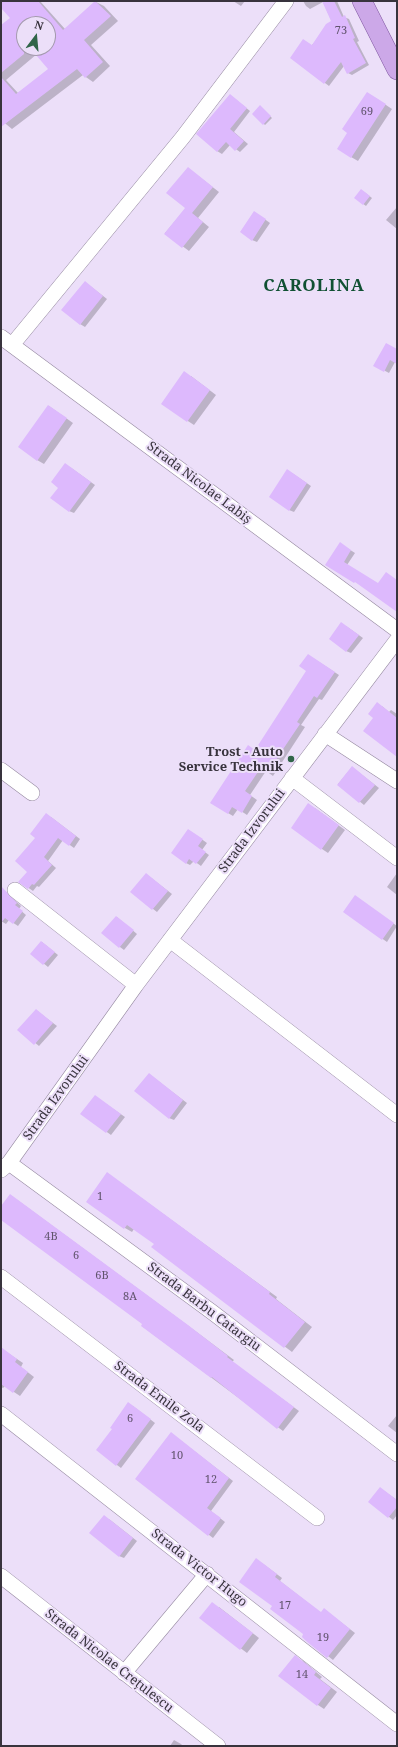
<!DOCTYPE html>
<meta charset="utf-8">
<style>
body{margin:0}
#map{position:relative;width:398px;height:1747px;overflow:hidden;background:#ecdff9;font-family:"Noto Serif",serif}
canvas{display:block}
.frame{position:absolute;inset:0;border:2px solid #38333d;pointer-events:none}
.north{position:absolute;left:16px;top:16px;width:40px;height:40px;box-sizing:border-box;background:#ecdff9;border:1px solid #a49aae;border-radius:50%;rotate:16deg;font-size:11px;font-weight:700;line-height:16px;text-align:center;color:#38333d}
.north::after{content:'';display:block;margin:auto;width:14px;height:18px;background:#316549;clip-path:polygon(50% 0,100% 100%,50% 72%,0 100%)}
</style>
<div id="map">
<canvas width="398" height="1747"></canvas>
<div class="frame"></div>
<div class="north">N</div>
</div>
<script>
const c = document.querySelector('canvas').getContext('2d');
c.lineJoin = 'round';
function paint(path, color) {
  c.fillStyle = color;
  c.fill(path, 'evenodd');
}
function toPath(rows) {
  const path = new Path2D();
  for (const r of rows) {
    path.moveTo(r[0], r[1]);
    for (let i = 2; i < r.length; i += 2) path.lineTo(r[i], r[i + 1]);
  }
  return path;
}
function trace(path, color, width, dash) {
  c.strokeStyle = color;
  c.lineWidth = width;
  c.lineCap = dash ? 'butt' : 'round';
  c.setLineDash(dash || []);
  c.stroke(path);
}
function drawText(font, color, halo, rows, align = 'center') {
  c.font = font + ' "Noto Serif",serif';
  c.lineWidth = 4;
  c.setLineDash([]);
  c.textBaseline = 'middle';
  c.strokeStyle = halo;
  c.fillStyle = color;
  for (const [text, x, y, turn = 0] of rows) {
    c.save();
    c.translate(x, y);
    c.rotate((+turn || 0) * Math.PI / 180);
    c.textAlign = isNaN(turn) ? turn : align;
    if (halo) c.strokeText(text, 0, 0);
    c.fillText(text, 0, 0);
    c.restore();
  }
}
paint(toPath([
 [1,1,40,1,65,29,96,2,104,6,118,21,91,45,110,66,93,82,83,75,12,129,1,120,1,27,11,18,1,6],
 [24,24,48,24,48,48,24,48],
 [37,54,50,69,18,93,6,80],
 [233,1,245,1,241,6],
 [303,1,337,1,344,17,349,19,359,41,357,42,369,65,352,75,348,73,344,66,329,86,325,83,312,45,332,22,323,2,310,9,306,6],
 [374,97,392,109,358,161,351,157],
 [234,98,250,111,234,132,248,144,240,152,230,145,222,154,217,151],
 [262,108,272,118,265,125,264,124],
 [188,168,219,192,198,218,209,227,189,251,165,233,186,208],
 [363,191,372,198,366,206,355,198],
 [397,207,397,229,386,220],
 [259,215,270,223,257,242,252,240],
 [89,285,107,299,85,327,80,324],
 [397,351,397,363,395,362,389,373,374,365],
 [191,376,216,395,194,425,162,404],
 [49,406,73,423,44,464,37,460],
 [70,467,95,485,74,513,69,511],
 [292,473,311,486,294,512,289,510],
 [344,546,355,553,347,565,379,585,397,581,397,610,359,584,326,565],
 [346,626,363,638,351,653,346,651],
 [313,658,339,675,322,700,319,699,301,725,305,727,273,776,266,771,250,795,257,800,247,815,238,809,233,816,211,803,256,751,308,670],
 [382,706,389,712,391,710,397,714,397,755],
 [352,767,379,788,364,805,338,784],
 [315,808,345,830,328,853,322,849],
 [51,817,80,839,74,848,63,840,48,861,56,868,39,887,37,886,33,891,20,882,29,872,37,838],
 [193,833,207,843,202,850,209,855,201,866,194,861,190,865,186,863],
 [397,873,397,895,387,887],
 [150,877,172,894,157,912,131,892],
 [3,889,21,906,19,909,26,915,18,926,9,920,6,924,1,921,1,892],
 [359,899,397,926,387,942,344,912],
 [117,917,137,934,124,950,120,947],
 [42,942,58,955,48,967,32,954],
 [36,1010,57,1026,39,1046,19,1030],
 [149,1074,187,1103,174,1120,169,1118],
 [99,1099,125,1117,111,1135,82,1114],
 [114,1178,277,1297,276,1299,312,1327,292,1352,153,1247,155,1243,134,1229,132,1232,125,1228],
 [16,1199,194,1330,234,1360,232,1362,299,1411,283,1431,142,1326,144,1324,1,1219,1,1208],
 [5,1351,23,1363,21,1367,34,1377,20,1396,5,1386,3,1388,1,1387,1,1356],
 [133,1406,155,1423,121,1468,97,1450],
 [397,1415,397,1433,388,1426],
 [171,1433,233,1481,211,1511,225,1522,213,1538,136,1479],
 [380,1488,397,1500,397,1515,393,1520,370,1502],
 [109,1519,137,1541,124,1558,119,1556],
 [262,1563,282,1578,280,1581,321,1613,329,1613,355,1633,333,1660,307,1640,305,1634],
 [219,1607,259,1638,247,1653,200,1618],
 [302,1660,322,1677,320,1679,337,1692,324,1709,318,1705],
 [174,1740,181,1744,183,1746,170,1746]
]), '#0003');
paint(toPath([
 [1,1,38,1,63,30,95,1,111,16,84,40,103,62,85,78,77,69,1,127,1,77,16,94,48,69,30,48,48,48,48,24,24,24,24,54,1,73,1,25,10,18,1,8],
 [322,1,334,1,342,17,345,15,355,38,353,39,366,63,347,74,341,62,324,84,290,58,303,39,312,45,326,24,331,21],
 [367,92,386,104,351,158,337,149,347,133,342,129],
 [230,94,247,108,230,129,244,141,235,151,226,142,217,152,196,134],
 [260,105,271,116,263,125,252,114],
 [188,167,213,187,192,213,203,222,182,248,164,234,185,208,166,193],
 [361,189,370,196,363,205,354,198],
 [254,211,266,219,252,241,240,232],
 [85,281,103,296,80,325,61,310],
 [386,343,397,349,397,364,390,360,384,372,373,366],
 [184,371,210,390,187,422,161,404],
 [48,405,67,418,37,461,18,447],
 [65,463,91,482,69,512,50,498,58,488,51,482],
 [287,469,307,483,289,511,269,497],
 [340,542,351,550,344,562,378,583,386,572,397,580,397,612,355,582,354,583,325,565],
 [341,622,359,635,346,652,329,639],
 [308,654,335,672,317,698,314,696,297,722,300,724,267,773,260,769,245,791,252,796,242,813,232,807,228,814,210,803,248,745,255,750,306,671,299,666],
 [377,702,397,718,397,757,363,731,373,718,368,714],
 [352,766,375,785,359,803,337,785],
 [308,803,339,825,321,850,291,828],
 [46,813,76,836,69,846,58,838,44,857,52,865,34,885,32,884,28,889,18,882,27,872,15,861,35,838,30,834],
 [188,829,203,839,198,846,206,852,196,864,189,859,186,864,171,853],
 [146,873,168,891,152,910,130,892],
 [1,886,17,903,15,905,23,911,13,924,5,918,1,923],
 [355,895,394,923,382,940,343,912],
 [116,916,134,930,119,948,101,933],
 [41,941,55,952,43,965,30,954],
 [36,1009,53,1023,34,1045,17,1030],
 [149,1073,183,1100,169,1119,134,1091],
 [95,1095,121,1114,106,1133,80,1114],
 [107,1172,270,1292,269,1294,305,1322,284,1348,151,1247,154,1244,127,1225,124,1229,86,1202],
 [10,1194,188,1325,228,1356,227,1357,294,1407,277,1429,212,1377,211,1378,141,1326,142,1324,1,1220,1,1206],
 [1,1347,17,1359,15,1362,28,1372,13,1393,1,1384],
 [128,1402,151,1419,116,1466,96,1450,112,1429,110,1428],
 [171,1432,229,1478,207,1508,221,1518,208,1536,135,1479],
 [380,1487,397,1500,397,1507,388,1518,368,1502],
 [104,1515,133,1538,119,1557,89,1533],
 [256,1558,277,1574,275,1577,321,1612,324,1608,350,1629,327,1658,306,1641,302,1637,303,1634,270,1609,272,1606,239,1582],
 [212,1602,253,1633,240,1650,199,1618],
 [295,1655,316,1672,314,1675,331,1688,317,1706,278,1676]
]), '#ddb9fd');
const minor = toPath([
 [1,337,397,630],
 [12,345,183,137,286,1],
 [325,734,397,781],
 [1,770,32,793],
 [292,778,397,858],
 [15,890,136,985],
 [170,940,397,1115],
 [9,1163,212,1312,397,1454],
 [1,1170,9,1163,136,985,397,640],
 [1,1277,317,1518],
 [1,1414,397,1724],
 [1,1576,218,1746],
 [124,1673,207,1574]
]);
const major = toPath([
 [362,1,397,70]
]);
trace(minor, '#968aa1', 16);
trace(major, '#8259a2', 20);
trace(minor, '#fff', 15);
trace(major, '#cca8e8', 19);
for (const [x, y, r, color] of [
 [291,759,4,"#316549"]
]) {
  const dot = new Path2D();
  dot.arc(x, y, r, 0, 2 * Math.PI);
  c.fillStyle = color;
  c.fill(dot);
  trace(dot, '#ecdff9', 1.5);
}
drawText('11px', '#61546d', null, [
 ["73",341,31],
 ["69",367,112],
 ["1",100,1197],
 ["4B",51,1237],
 ["6",76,1256],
 ["6B",102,1276],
 ["8A",130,1297],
 ["6",130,1419],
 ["10",177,1456],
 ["12",211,1480],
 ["17",285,1606],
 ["19",323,1638],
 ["14",302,1675]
]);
drawText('13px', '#38333d', '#ecdff9', [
 ["Strada Nicolae Labiș",199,483,37],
 ["Strada Izvorului",252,831,-53],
 ["Strada Izvorului",56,1098,-54],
 ["Strada Barbu Catargiu",204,1307,37],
 ["Strada Emile Zola",159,1397,37],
 ["Strada Victor Hugo",199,1568,38],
 ["Strada Nicolae Crețulescu",109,1661,38]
]);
drawText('bold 13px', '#38333d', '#ecdff9', [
 ["Trost - Auto",283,752],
 ["Service Technik",283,767]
], 'right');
c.letterSpacing = '1px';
drawText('bold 17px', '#105033', '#ecdff9', [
 ["CAROLINA",314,286]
]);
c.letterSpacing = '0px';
</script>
